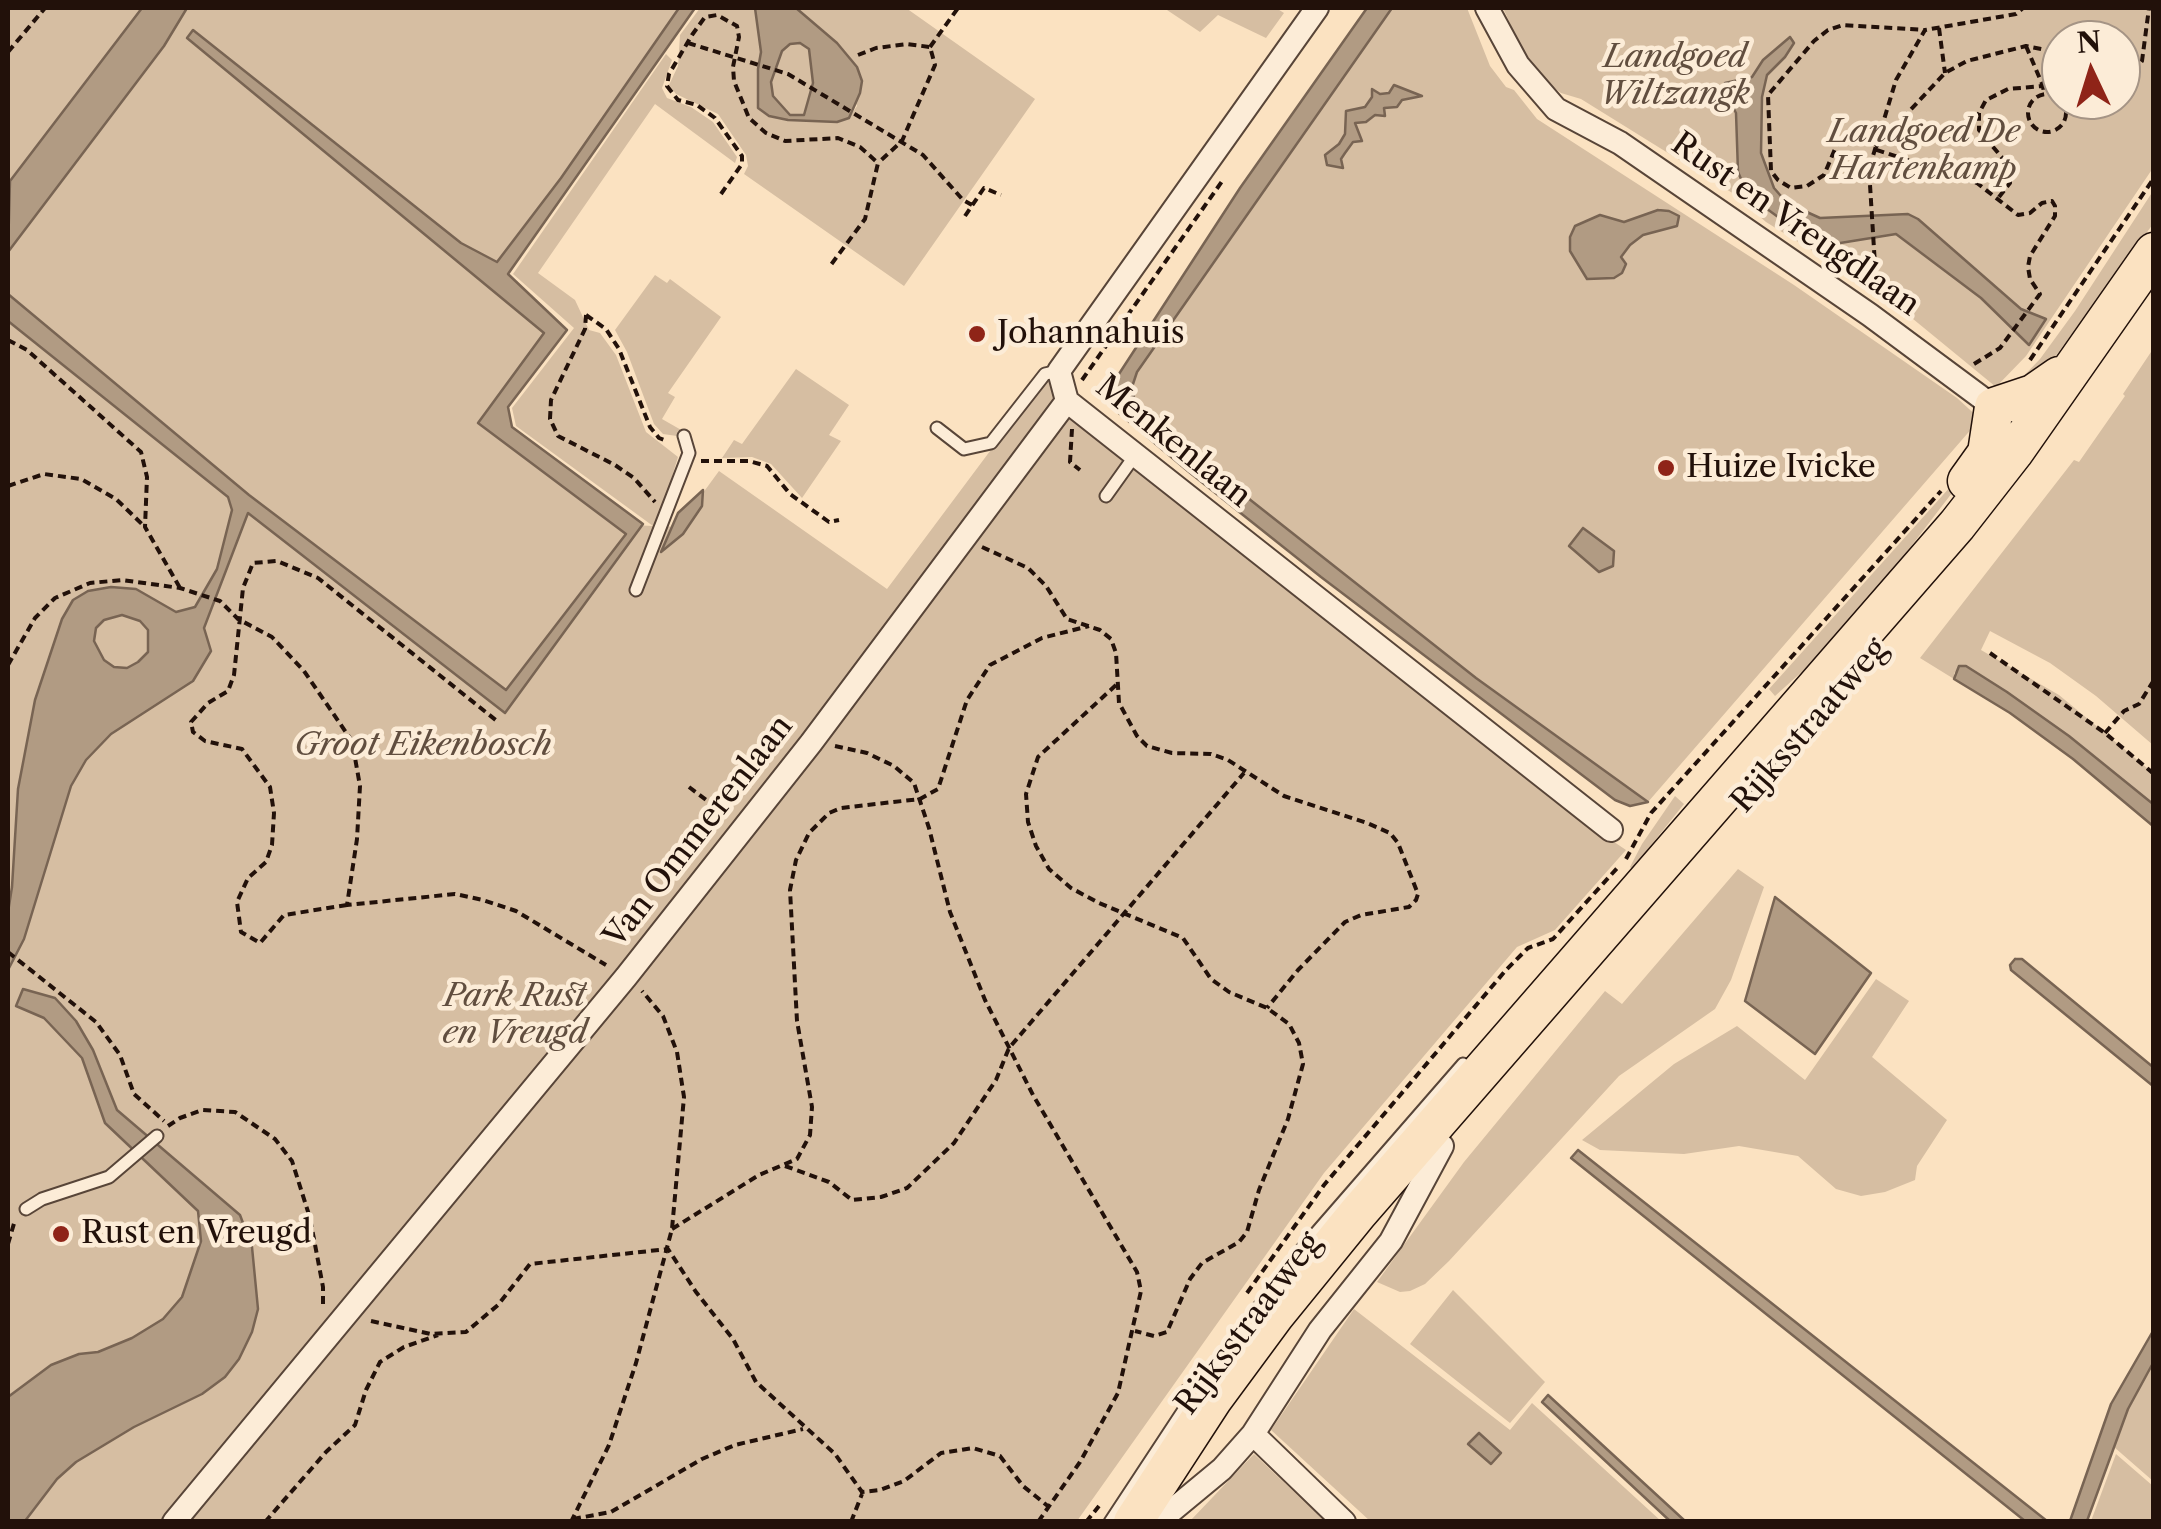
<!DOCTYPE html>
<style>
body{margin:0}
#map{position:relative;width:2161px;height:1529px;overflow:hidden;background:#fbe2c1;font-family:"Libre Caslon Text",serif}
canvas{display:block}
.frame{position:absolute;inset:0;border:10px solid #22110a;pointer-events:none}
.north{position:absolute;left:2041px;top:20px;width:100px;height:100px;box-sizing:border-box;background:#fcecd7;border:2px solid #a59485;border-radius:50%;rotate:356deg;font-size:28px;font-weight:700;line-height:40px;text-align:center;color:#22110a}
.north::after{content:'';display:block;margin:auto;width:35px;height:45px;background:#8f2418;clip-path:polygon(50% 0,100% 100%,50% 72%,0 100%)}
</style>
<div id="map">
<canvas width="2161" height="1529"></canvas>
<div class="frame"></div>
<div class="north">N</div>
</div>
<script>
const c = document.querySelector('canvas').getContext('2d');
c.lineJoin = 'round';
function paint(path, color) {
  c.fillStyle = color;
  c.fill(path, 'evenodd');
}
function toPath(rows) {
  const path = new Path2D();
  for (const r of rows) {
    if (r.length === 3) {
      path.moveTo(r[0] + r[2], r[1]);
      path.arc(r[0], r[1], r[2], 0, 2 * Math.PI);
      continue;
    }
    path.moveTo(r[0], r[1]);
    for (let i = 2; i < r.length; i += 2) path.lineTo(r[i], r[i + 1]);
  }
  return path;
}
function trace(path, color, width, dash) {
  c.strokeStyle = color;
  c.lineWidth = width;
  c.lineCap = dash ? 'butt' : 'round';
  c.setLineDash(dash || []);
  c.stroke(path);
}
function drawText(font, color, halo, rows, align = 'center') {
  c.font = font + ' "Libre Caslon Text",serif';
  c.lineWidth = 9;
  c.setLineDash([]);
  c.textBaseline = 'middle';
  c.strokeStyle = halo;
  c.fillStyle = color;
  for (const [text, x, y, turn = 0] of rows) {
    c.save();
    c.translate(x, y);
    c.rotate((+turn || 0) * Math.PI / 180);
    c.textAlign = isNaN(turn) ? turn : align;
    if (halo) c.strokeText(text, 0, 0);
    c.fillText(text, 0, 0);
    c.restore();
  }
}
paint(toPath([
 [8,8,142,8,10,181,8,199],
 [155,8,688,8,496,276,558,332,492,419,632,525,653,526,516,426,512,408,574,328,513,274,666,54,672,60,662,88,667,98,691,107,713,122,737,157,735,163,655,104,538,273,575,300,589,330,600,333,616,355,646,432,678,457,657,526,678,527,719,471,887,589,1046,376,1061,387,1055,396,1552,800,1626,850,1555,930,1517,947,1324,1173,1077,1521,8,1521,8,204],
 [700,8,755,8,761,52,758,69,758,108,788,120,837,122,849,118,857,106,837,43,796,8,906,8,1035,99,904,286,744,174,748,166,746,155,718,114,676,94,669,85,678,66,680,35],
 [1164,8,1276,8,1284,13,1266,38,1218,15,1200,32],
 [1392,8,1467,8,1490,66,1506,87,1514,90,1537,119,1794,285,1957,398,1980,419,1648,802,1476,678,1234,487,1145,413,1134,399,1132,387,1137,372],
 [1503,8,2153,8,2153,168,2026,356,1996,387,1885,296,1766,222,1734,194,1581,99,1561,93,1545,81,1527,61],
 [2061,40,2121,40,2121,100,2061,100],
 [800,43,809,49,813,83,804,116,790,115,773,96,771,83,782,51,790,44],
 [2153,191,2153,224,2038,380,2014,386,2040,359,2075,311],
 [655,275,667,283,670,279,721,317,668,393,675,397,662,419,683,431,677,436,663,434,654,424,627,352,615,330],
 [2153,349,2153,745,2096,696,2050,663,1990,631,1981,650,2059,695,2153,773,2153,805,2069,736,2007,692,1966,666,1954,673,1954,679,1920,658,2074,460,2079,462,2125,396,2123,394],
 [796,369,849,405,829,435,841,441,802,498,771,464,752,457,722,458,734,440,742,444],
 [1951,486,1955,489,1886,579,1816,659,1775,696,1769,689],
 [1675,796,1684,804,1632,869,1630,867,1642,844],
 [1738,869,1764,887,1731,980,1715,1009,1619,1076,1449,1261,1425,1284,1410,1291,1400,1292,1377,1282,1464,1162,1605,991,1622,1004],
 [1876,979,1909,1001,1872,1057,1947,1120,1917,1166,1915,1180,1885,1192,1861,1196,1836,1189,1798,1156,1739,1146,1684,1154,1600,1150,1582,1140,1674,1064,1737,1026,1805,1080],
 [1453,1290,1545,1382,1510,1423,1410,1344],
 [1354,1309,1510,1430,1532,1403,1661,1521,1370,1521,1271,1430],
 [2153,1363,2153,1481,2114,1447,2128,1409],
 [1254,1454,1312,1509,1326,1521,1190,1521],
 [2116,1454,2153,1486,2153,1521,2091,1521]
]), '#d6bea2');
const water = toPath([
 [142,8,187,8,164,46,8,252,10,181,142,8],
 [679,8,695,8,508,274,567,330,508,407,512,427,643,524,505,713,248,513,204,628,211,651,193,681,111,734,86,760,71,786,24,939,8,970,8,912,12,887,18,789,35,700,62,619,73,600,88,591,111,587,136,589,176,612,195,607,217,569,232,510,228,497,8,321,8,294,249,495,506,690,626,534,478,423,544,333,187,38,193,30,461,243,497,262,561,178,679,8],
 [122,615,140,621,148,630,148,652,138,662,127,668,114,667,104,660,94,641,96,628,104,620,122,615],
 [755,8,796,8,837,43,857,67,862,81,860,93,849,118,837,122,788,120,769,116,758,108,758,69,761,52,755,8],
 [800,43,809,49,813,83,804,115,790,115,773,96,771,82,782,51,790,44,800,43],
 [1367,8,1392,8,1137,372,1132,387,1134,399,1145,413,1234,487,1476,678,1648,802,1630,806,1615,800,1321,577,1189,472,1114,409,1109,397,1115,380,1240,188,1367,8],
 [1790,37,1794,43,1785,57,1767,75,1762,97,1761,153,1774,188,1787,203,1820,218,1908,214,1918,219,2021,309,2046,319,2029,345,1981,298,1896,234,1834,244,1819,240,1789,225,1748,195,1738,172,1736,113,1727,96,1725,83,1752,77,1763,60,1790,37],
 [1394,85,1422,96,1402,100,1397,107,1384,108,1385,116,1375,115,1366,122,1355,123,1362,141,1353,142,1345,153,1341,159,1343,168,1327,165,1325,155,1339,144,1345,134,1346,111,1365,107,1372,97,1372,89,1380,94,1389,93,1394,85],
 [1658,210,1669,211,1679,216,1677,226,1643,235,1630,245,1621,257,1626,264,1622,273,1614,278,1587,279,1570,251,1570,237,1575,226,1600,215,1624,222,1658,210],
 [703,490,702,506,683,534,661,552,678,513,703,490],
 [1583,528,1614,551,1613,566,1599,572,1569,546,1583,528],
 [1959,666,1966,666,2007,692,2069,736,2153,804,2153,826,2073,759,2010,713,1954,679,1959,666],
 [1775,897,1871,973,1815,1054,1745,1001,1775,897],
 [2015,959,2022,959,2153,1067,2153,1086,2011,970,2010,965,2015,959],
 [23,989,55,998,76,1021,93,1050,117,1110,240,1215,252,1247,258,1309,252,1332,239,1359,225,1377,202,1394,134,1427,76,1462,57,1479,25,1521,8,1521,8,1397,51,1365,79,1354,98,1352,132,1338,163,1319,182,1297,201,1241,198,1211,105,1123,82,1058,44,1018,16,1006,23,989],
 [1578,1150,2047,1521,2025,1521,1571,1158,1578,1150],
 [2153,1331,2153,1363,2128,1409,2087,1521,2070,1521,2111,1404,2153,1331],
 [1548,1395,1685,1521,1670,1521,1542,1402,1548,1395],
 [1479,1433,1501,1453,1491,1464,1468,1444,1479,1433]
]);
paint(water, '#b19b83');
trace(water, '#786453', 2.5);
const lane = toPath([
 [937,428,964,449,991,443,1045,374,1059,371],
 [1106,496,1136,454],
 [636,590,689,453,684,436],
 [26,1209,42,1199,109,1177,157,1136],
 [1215,1366,1302,1249,1463,1064],
 [1110,1522,1187,1405]
]);
const street = toPath([
 [1317,8,1059,371,1067,401,1611,830],
 [1487,8,1518,65,1556,109,1620,143,1870,315,1994,407],
 [1253,1434,1344,1522],
 [174,1522,626,977,811,743,1067,401],
 [1158,1522,1222,1469,1253,1434,1320,1330,1391,1241,1442,1146]
]);
const primary = toPath([
 [1967,481,1987,453,1994,407,2033,394,2059,376],
 [1133,1522,1213,1399,1275,1315,1358,1213,1957,525,2014,452,2154,252]
]);
trace(lane, '#584538', 15);
trace(street, '#584538', 26);
trace(primary, '#22110a', 41);
trace(toPath([
 [1939,28,1945,73],
 [688,43,788,74,923,155,963,200,972,205],
 [2026,46,2043,86],
 [930,47,958,8],
 [8,52,45,8],
 [858,55,876,48,907,44,930,47,935,65,902,141,878,163],
 [2121,74,2133,73,2142,61,2149,8],
 [2047,113,19],
 [1879,131,1850,135,1838,142,1824,175,1807,186,1791,188,1778,180,1771,171,1768,95,1814,41,1828,30,1843,25,1925,30],
 [721,194,742,164,742,156,715,118,697,105,678,100,667,86,669,74,692,35,705,17,717,15,737,26,739,37,733,67,734,81,749,118,766,133,785,141,838,138,860,147,878,163,865,219,830,266],
 [1999,197,2010,183,2009,166,1979,130,1979,113,1986,100,2008,89,2043,86,2044,94],
 [965,216,984,188,1001,195],
 [1877,297,1869,169,1896,80,1925,30,2016,14,2023,8],
 [586,315,606,329,619,349,650,427,659,438,667,441],
 [586,315,585,329,551,400,550,419,558,436,615,465,634,478,655,502],
 [8,340,27,350,141,452,147,477,145,527,180,588],
 [2030,360,2154,178],
 [1974,364,2000,348,2040,294,2030,279,2028,267,2030,256,2055,216,2055,206,2052,201,2042,203,2030,213,2018,215,1977,183,1874,149,1945,73,1967,61,2026,46,2061,53],
 [1082,380,1223,180],
 [1072,429,1070,462,1080,470],
 [701,461,749,461,767,466,790,494,829,522,839,520],
 [8,486,44,474,81,479,116,499,145,527],
 [982,547,1028,568,1046,586,1067,619,1100,630,1111,639,1116,653,1119,703,1137,736,1147,746,1172,753,1211,754,1228,760,1284,796,1367,823,1390,833,1398,843,1418,894,1416,900,1409,907,1361,915,1345,922,1298,970,1267,1008],
 [1990,653,2105,733,2154,774],
 [8,665,35,618,55,598,90,583,122,580,180,588,220,601,238,619,272,637,304,671,352,741,360,786,357,839,347,905,455,894,483,900,516,911,606,965],
 [1116,685,1038,757,1026,794,1028,822,1036,846,1049,869,1071,888,1099,903,1183,938,1211,979,1229,992,1267,1008,1289,1024,1299,1043,1303,1064,1288,1119,1259,1190,1247,1232,1239,1242,1202,1263,1190,1279,1167,1332,1154,1336,1135,1331],
 [2105,733,2124,711,2139,704,2154,680],
 [835,746,867,753,894,766,914,783,929,828,950,912,985,1000,1033,1095,1137,1272,1141,1291,1118,1393,1080,1462,1038,1522],
 [689,787,729,817],
 [1626,859,1651,813,1941,491],
 [347,905,284,915,260,943,241,932,237,902,248,878,266,862,272,845,274,813,270,787,242,749,205,741,193,732,191,722,208,703,228,691,234,675,243,588,253,563,277,561,318,578,497,721],
 [8,952,96,1022,120,1055,134,1094,164,1121],
 [168,1126,180,1118,202,1110,235,1112,275,1139,292,1161,310,1218,323,1287,323,1306],
 [785,1166,829,1182,852,1200,881,1197,907,1188,954,1143,996,1080,1009,1048,1244,773],
 [672,1229,759,1175,797,1159,810,1135,812,1107,797,1021,790,890,796,860,809,833,829,813,841,808,920,799,938,789,967,700,990,665,1042,638,1089,626],
 [8,1244,15,1220],
 [1247,1293,1324,1185,1506,970,1528,948,1553,939,1619,866],
 [371,1321,431,1334,466,1332,498,1305,530,1264,668,1249,696,1292,733,1339,756,1382,835,1454,862,1492,880,1490,904,1481,941,1453,973,1448,1000,1456,1023,1486,1049,1507],
 [1179,1392,1200,1363],
 [573,1519,611,1512,702,1459,735,1445,803,1429],
 [265,1522,326,1452,355,1425,366,1390,380,1362,404,1347,438,1335],
 [571,1522,609,1445,636,1363,672,1229,684,1097,677,1052,663,1016,642,991],
 [851,1522,862,1494],
 [1086,1522,1099,1506]
]), '#22110a', 4, [8, 5]);
trace(lane, '#fcecd7', 11);
trace(street, '#fcecd7', 22);
trace(primary, '#fbe2c1', 38);
for (const [x, y, r, color] of [
 [977,334,10,"#8f2418"],
 [1666,468,10,"#8f2418"],
 [61,1234,10,"#8f2418"]
]) {
  const dot = new Path2D();
  dot.arc(x, y, r, 0, 2 * Math.PI);
  c.fillStyle = color;
  c.fill(dot);
  trace(dot, '#fcecd7', 4);
}
drawText('italic 32px', '#614e3f', '#fcecd7', [
 ["Landgoed",1675,58],
 ["Wiltzangk",1675,95],
 ["Landgoed De",1924,133],
 ["Hartenkamp",1924,170],
 ["Groot Eikenbosch",423,746],
 ["Park Rust",515,997],
 ["en Vreugd",515,1034]
]);
drawText('32px', '#22110a', '#fcecd7', [
 ["Rust en Vreugdlaan",1795,225,35],
 ["Menkenlaan",1173,442,39],
 ["Rijksstraatweg",1810,726,-49],
 ["Van Ommerenlaan",699,832,-52],
 ["Rijksstraatweg",1249,1324,-53]
]);
drawText('32px', '#22110a', '#fcecd7', [
 ["Johannahuis",997,334],
 ["Huize Ivicke",1686,468],
 ["Rust en Vreugd",81,1234]
], 'left');
</script>
